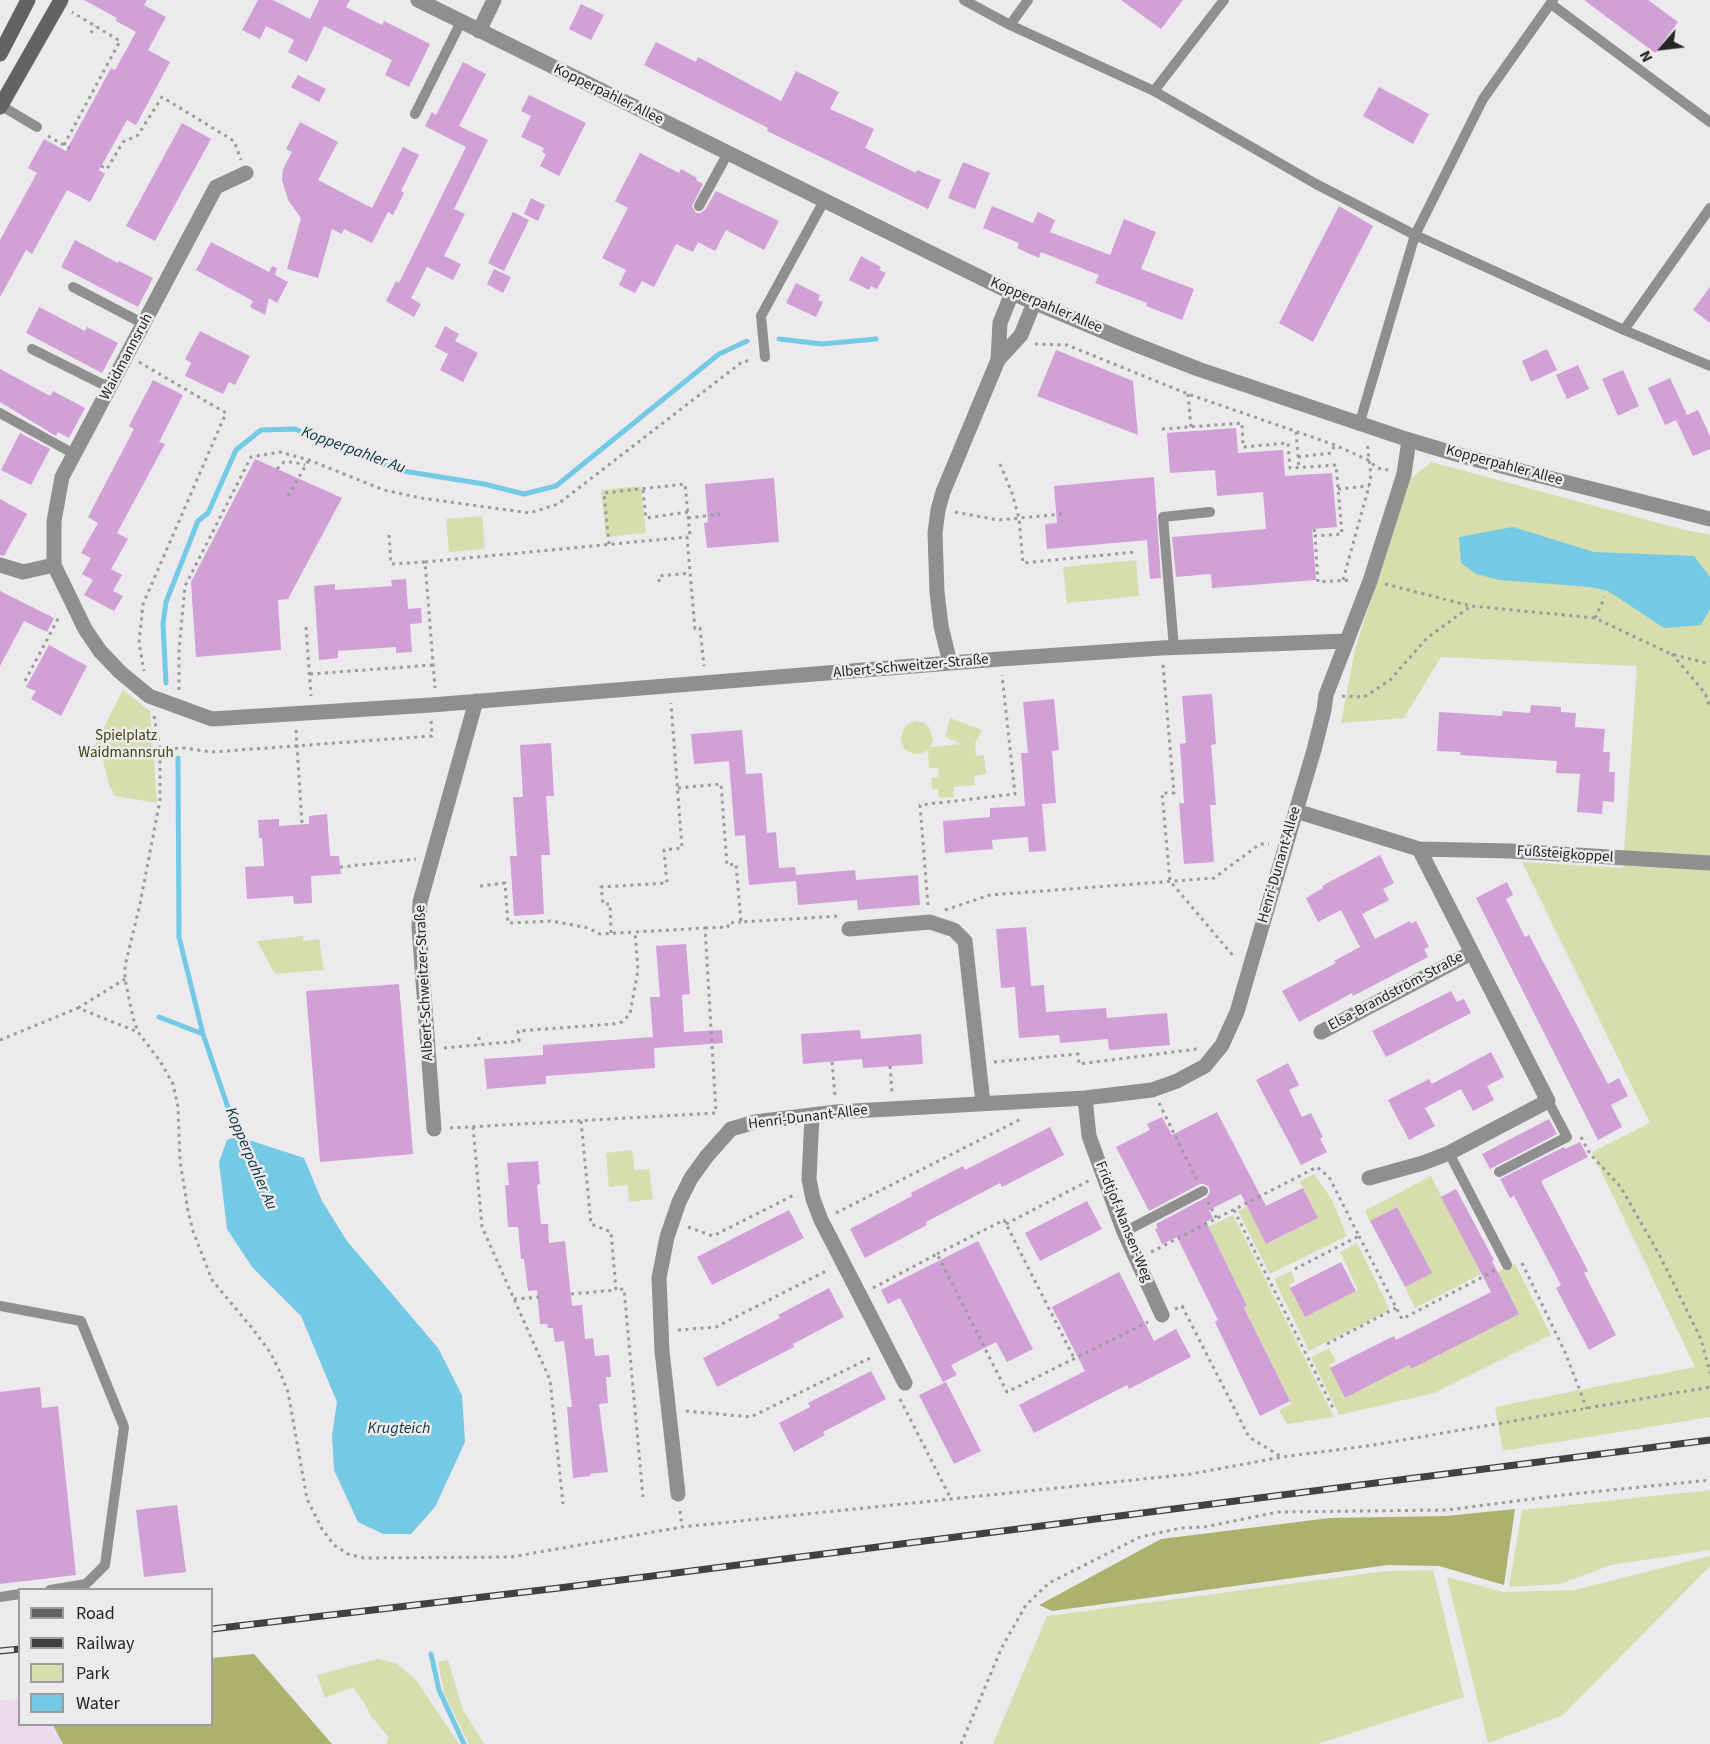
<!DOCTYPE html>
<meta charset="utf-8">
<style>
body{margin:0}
#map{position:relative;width:1710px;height:1744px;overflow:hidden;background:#eceaec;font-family:"Source Sans 3",sans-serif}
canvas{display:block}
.legend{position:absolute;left:18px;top:1588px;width:195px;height:138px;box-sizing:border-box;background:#eceaec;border:2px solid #9d9b9d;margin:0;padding:8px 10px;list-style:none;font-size:18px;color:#262526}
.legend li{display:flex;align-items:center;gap:12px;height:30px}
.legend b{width:30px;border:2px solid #9d9b9d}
.north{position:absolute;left:1632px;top:18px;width:60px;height:60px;-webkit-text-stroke:4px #eceaec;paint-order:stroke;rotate:242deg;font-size:16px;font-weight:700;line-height:24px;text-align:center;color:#262526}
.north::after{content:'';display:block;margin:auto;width:21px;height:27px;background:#262526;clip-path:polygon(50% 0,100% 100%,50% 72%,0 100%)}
</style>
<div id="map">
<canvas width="1710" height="1744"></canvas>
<ul class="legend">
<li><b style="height:8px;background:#656263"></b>Road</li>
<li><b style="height:8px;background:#424142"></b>Railway</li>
<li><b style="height:16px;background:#d7ddad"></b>Park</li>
<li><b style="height:16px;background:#74c9e5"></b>Water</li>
</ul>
<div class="north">N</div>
</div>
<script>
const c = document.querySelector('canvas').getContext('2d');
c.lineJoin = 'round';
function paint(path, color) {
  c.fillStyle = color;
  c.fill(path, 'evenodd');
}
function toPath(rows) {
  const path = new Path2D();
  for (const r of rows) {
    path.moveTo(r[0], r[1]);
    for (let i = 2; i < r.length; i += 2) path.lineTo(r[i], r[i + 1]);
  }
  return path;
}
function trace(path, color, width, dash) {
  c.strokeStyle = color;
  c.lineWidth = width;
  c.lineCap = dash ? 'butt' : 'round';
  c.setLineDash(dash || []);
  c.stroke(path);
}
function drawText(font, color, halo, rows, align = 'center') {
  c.font = font + ' "Source Sans 3",sans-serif';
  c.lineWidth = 5;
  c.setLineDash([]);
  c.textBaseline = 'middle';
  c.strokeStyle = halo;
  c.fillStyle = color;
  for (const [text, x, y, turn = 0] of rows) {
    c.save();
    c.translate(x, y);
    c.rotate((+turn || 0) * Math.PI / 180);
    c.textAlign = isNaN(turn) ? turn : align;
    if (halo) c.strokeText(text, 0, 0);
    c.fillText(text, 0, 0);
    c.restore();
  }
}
paint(toPath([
 [19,1699,20,1724,110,1725,120,1744,0,1744,0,1700]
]), '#ebdbed');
paint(toPath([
 [1431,462,1677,528,1710,535,1710,1417,1503,1451,1495,1407,1695,1367,1592,1152,1650,1123,1522,862,1623,868,1637,666,1441,657,1404,718,1341,723,1355,649,1409,480],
 [641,486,646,533,606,537,601,490],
 [482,516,485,549,449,552,446,519],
 [1136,560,1139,596,1067,603,1063,567],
 [123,690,150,711,157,803,115,796,109,785,103,760,93,749],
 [950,718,982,730,975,743,976,756,984,755,986,774,974,776,975,785,954,787,954,797,939,798,938,789,932,789,931,778,939,777,938,768,929,768,928,750,920,754,914,754,905,750,900,739,905,726,915,721,924,723,929,727,933,740,930,747,961,744,945,737],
 [303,936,303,941,319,939,324,970,275,974,257,941],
 [632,1150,635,1170,649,1169,653,1199,629,1202,628,1185,609,1187,606,1153],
 [1314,1174,1332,1200,1347,1236,1270,1274,1238,1211,1247,1206,1267,1244,1318,1218,1300,1181],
 [1431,1176,1481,1274,1415,1308,1405,1287,1431,1273,1404,1220,1397,1207,1370,1221,1365,1211],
 [1233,1215,1334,1417,1287,1424,1279,1410,1291,1404,1244,1308,1247,1306,1216,1243,1193,1234],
 [1357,1243,1389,1308,1388,1311,1309,1351,1274,1279,1291,1271,1295,1281,1289,1285,1305,1317,1358,1290,1340,1252],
 [1515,1264,1551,1335,1434,1393,1339,1415,1311,1357,1329,1348,1336,1361,1329,1365,1345,1398,1409,1365,1411,1369,1518,1314,1485,1278],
 [1710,1490,1710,1550,1611,1565,1560,1584,1509,1587,1522,1510],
 [1710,1556,1710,1566,1563,1715,1488,1743,1447,1577,1503,1592,1575,1590],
 [1433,1570,1464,1697,1317,1744,993,1744,1047,1616,1386,1571],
 [378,1659,396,1663,416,1680,459,1744,386,1744,389,1738,371,1716,363,1701,353,1687,325,1698,317,1675],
 [448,1660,463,1710,484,1744,469,1744,444,1693,438,1662]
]), '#d7ddad');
paint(toPath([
 [1515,1509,1504,1585,1439,1566,1388,1565,1052,1611,1039,1605,1161,1539,1330,1518,1446,1516],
 [254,1654,332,1744,63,1744,53,1725,212,1724,212,1658]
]), '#aab26d');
paint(toPath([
 [1513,527,1594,552,1694,556,1710,577,1710,609,1701,625,1664,628,1608,591,1590,587,1500,580,1476,574,1461,563,1459,537],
 [237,1136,304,1158,322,1201,347,1241,438,1348,462,1395,465,1442,435,1507,411,1534,383,1534,358,1522,334,1470,332,1436,337,1402,301,1316,252,1267,227,1229,219,1162,227,1140]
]), '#74c9e5');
trace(toPath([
 [779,339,822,344,876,339],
 [166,683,163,624,166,602,198,521,208,513,236,450,261,430,295,429,397,470,484,484,524,494,556,486,719,354,747,341],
 [178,758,179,937,203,1034,239,1140],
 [159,1017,203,1034],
 [431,1654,439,1690,464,1744]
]), '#74c9e5', 5);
paint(toPath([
 [84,0,147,0,144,5,166,17,148,50,170,62,136,125,127,120,99,170,105,174,90,202,67,190,32,254,26,250,0,297,0,240,37,173,28,168,44,139,66,151,111,68,115,70,136,32,116,21,117,18],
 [258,0,273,0,310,19,319,0,350,0,346,7,382,25,384,21,430,44,409,87,385,75,392,60,324,26,307,62,288,52,294,40,266,26,260,39,242,30],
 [1121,0,1183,0,1161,29],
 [1584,0,1648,0,1678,22,1655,53],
 [581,4,604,15,591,40,569,29],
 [656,42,696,62,698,57,781,101,796,71,839,92,830,109,874,129,865,148,916,173,917,170,941,180,928,209,767,131,768,128,644,65],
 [463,62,486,74,459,126,488,140,454,209,465,214,444,256,461,264,453,280,427,267,411,298,421,304,414,317,386,301,396,281,399,283,466,147,425,126,432,112,436,115],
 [298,75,326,89,319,102,291,87],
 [1379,87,1429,114,1413,144,1363,116],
 [529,95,586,123,559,176,540,166,546,154,542,152,544,148,521,137,531,116,521,111],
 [300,122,338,142,318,180,372,208,403,147,419,155,401,191,404,193,393,215,388,212,372,243,344,229,342,234,332,229,318,278,287,269,301,218,288,200,282,180,283,169,292,152,286,149],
 [182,123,211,139,155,241,126,226],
 [640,153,679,173,681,169,697,178,696,180,703,184,692,206,696,213,700,213,705,210,716,191,779,221,764,250,726,230,715,251,698,242,693,252,676,244,654,287,642,281,635,293,619,285,626,270,602,258,628,208,615,201],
 [963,162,990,173,975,209,948,198],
 [531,198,545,205,538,221,524,214],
 [992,206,1033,223,1038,212,1055,220,1050,232,1110,255,1124,219,1156,232,1141,269,1194,289,1182,320,1146,306,1147,303,1095,283,1099,275,1041,252,1039,258,1017,248,1019,243,983,228],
 [1339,206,1373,226,1313,342,1279,323],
 [513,212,529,220,504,271,488,263],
 [75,240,118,263,119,261,153,278,138,307,61,267],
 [211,242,269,272,272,266,277,268,275,275,288,282,277,303,269,298,265,315,250,307,253,301,196,270],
 [861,256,881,267,879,270,886,273,877,289,871,286,869,290,849,280],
 [494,269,511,277,503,293,487,284],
 [796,283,820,295,818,300,823,302,816,317,786,303],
 [1710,287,1710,323,1693,310],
 [39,307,85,331,87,327,118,343,102,373,26,333],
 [445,326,459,334,455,341,478,353,463,382,440,370,448,354,435,347],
 [200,331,250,356,235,385,229,382,223,394,185,376,191,363,185,359],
 [1547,349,1557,370,1531,382,1522,361],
 [1056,350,1133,381,1138,435,1037,396],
 [1578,365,1589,389,1567,399,1556,375],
 [0,369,50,396,53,391,85,408,69,438,58,432,56,436,0,402],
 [1623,370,1639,406,1618,416,1602,379],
 [1670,378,1687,415,1665,425,1648,388],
 [153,380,183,395,159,442,165,444,117,533,128,539,111,569,122,575,113,591,123,596,114,611,84,595,93,580,82,574,91,558,81,553,98,523,88,517,134,429,129,426],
 [1698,410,1710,436,1710,449,1693,456,1676,420],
 [1236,428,1238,453,1283,450,1285,476,1332,473,1337,527,1312,529,1316,580,1212,588,1211,574,1176,577,1172,537,1266,529,1263,492,1217,496,1215,470,1170,473,1167,433],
 [20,433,50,449,31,485,1,470],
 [255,459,342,498,288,599,278,600,281,650,196,657,191,582],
 [1154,477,1161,578,1150,579,1147,540,1047,549,1045,524,1057,523,1054,486],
 [774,478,779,542,707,548,704,523,708,522,705,484],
 [0,499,27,514,4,556,0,555],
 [406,579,408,609,421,608,422,623,410,624,412,652,396,653,396,647,338,651,338,658,319,660,314,586,335,584,335,590,392,586,391,580],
 [0,591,54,618,47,632,24,621,0,666],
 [49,645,87,666,61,716,31,699,36,691,26,687],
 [1212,694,1216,744,1211,745,1216,805,1210,805,1214,862,1184,864,1179,803,1184,803,1180,744,1186,743,1182,696],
 [1054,699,1059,750,1052,751,1056,803,1042,804,1046,851,1029,852,1028,837,992,840,993,849,945,853,943,821,990,817,990,808,1025,806,1021,753,1028,753,1023,702],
 [1531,705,1561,707,1561,712,1576,713,1575,727,1605,729,1603,752,1610,752,1609,772,1615,772,1614,802,1603,801,1602,814,1577,812,1580,774,1556,773,1557,761,1460,755,1461,752,1437,751,1439,712,1502,716,1503,711,1530,713],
 [742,730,746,774,762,773,767,833,776,832,779,868,795,867,796,875,855,870,856,880,918,875,920,905,858,910,857,900,798,905,796,881,749,885,745,835,735,836,729,761,694,764,691,734],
 [551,743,554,796,546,796,550,855,541,855,544,914,514,916,510,856,517,856,513,797,523,797,520,745],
 [327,814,330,856,339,856,341,874,311,876,312,903,294,904,293,896,247,899,245,867,264,866,262,838,259,838,258,820,279,819,279,826,309,824,309,816],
 [1380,855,1394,883,1383,889,1389,900,1362,914,1375,939,1410,921,1411,924,1416,921,1429,947,1424,949,1428,957,1353,996,1352,993,1299,1022,1282,991,1336,963,1334,961,1360,947,1341,910,1318,922,1306,898,1323,888,1322,886],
 [1507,882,1513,895,1506,899,1525,937,1529,935,1608,1084,1619,1078,1628,1096,1611,1105,1622,1127,1598,1140,1476,898],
 [1026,927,1031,986,1044,985,1046,1012,1106,1008,1107,1018,1167,1013,1170,1045,1109,1050,1108,1039,1060,1043,1059,1035,1019,1038,1015,987,1001,988,996,929],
 [686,944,690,994,682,995,684,1032,722,1030,723,1043,654,1048,655,1068,546,1076,546,1084,487,1089,484,1059,543,1055,543,1045,653,1037,650,997,660,997,656,946],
 [399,984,413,1154,320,1162,306,991],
 [1451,991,1457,1002,1464,999,1471,1013,1386,1057,1372,1031],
 [860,1030,861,1039,921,1034,923,1064,863,1068,862,1059,803,1064,801,1034],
 [1491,1052,1504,1077,1487,1086,1494,1100,1473,1111,1461,1089,1425,1108,1435,1126,1409,1140,1388,1100,1429,1079,1432,1084],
 [1288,1063,1299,1085,1289,1090,1302,1117,1311,1113,1323,1137,1320,1139,1327,1152,1301,1165,1256,1080],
 [1217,1112,1266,1206,1303,1188,1318,1218,1266,1244,1241,1194,1209,1210,1213,1218,1206,1222,1247,1306,1244,1308,1290,1401,1260,1416,1215,1322,1218,1320,1177,1237,1162,1244,1155,1229,1158,1228,1156,1224,1207,1197,1210,1192,1209,1187,1204,1184,1200,1184,1149,1211,1116,1147,1150,1130,1147,1124,1162,1117,1172,1135],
 [1549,1119,1557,1134,1490,1169,1482,1154],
 [1050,1127,1064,1155,1002,1187,1000,1183,926,1222,927,1225,865,1258,850,1229,912,1196,911,1193,963,1166,965,1170],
 [1580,1142,1588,1157,1541,1181,1588,1271,1584,1273,1616,1335,1589,1350,1556,1288,1561,1285,1514,1196,1510,1198,1500,1179,1564,1147,1565,1149],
 [538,1161,540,1184,537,1185,541,1224,548,1224,549,1243,565,1241,572,1306,582,1305,585,1339,593,1338,595,1356,609,1355,611,1377,606,1377,608,1403,599,1404,608,1472,590,1474,590,1476,573,1478,567,1407,572,1407,564,1341,555,1342,553,1328,548,1328,547,1324,540,1324,537,1290,528,1291,524,1259,521,1259,518,1227,508,1227,505,1185,509,1185,507,1163],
 [1456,1189,1494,1260,1492,1261,1519,1314,1411,1369,1409,1365,1345,1398,1330,1368,1394,1336,1396,1340,1491,1292,1441,1197],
 [1087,1201,1102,1229,1040,1261,1025,1233],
 [1397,1207,1432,1273,1405,1287,1370,1221],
 [789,1210,804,1238,712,1285,697,1257],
 [978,1241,1033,1349,1007,1362,996,1342,951,1365,957,1375,943,1382,900,1298,888,1304,881,1290],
 [1341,1262,1356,1291,1305,1317,1290,1288],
 [1119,1272,1154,1341,1176,1329,1191,1357,1129,1389,1127,1385,1034,1433,1019,1405,1085,1371,1052,1307],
 [829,1288,844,1317,793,1344,794,1347,717,1387,703,1358,780,1318,778,1315],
 [871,1371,886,1399,823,1432,825,1435,794,1452,779,1423,810,1407,808,1403],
 [946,1382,981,1451,954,1464,919,1395],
 [40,1387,42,1408,58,1406,76,1575,0,1584,0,1392],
 [177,1505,186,1572,144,1577,136,1510]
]), '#d0a0d6');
trace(toPath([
 [91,33,95,26],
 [48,136,73,150],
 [64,145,120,41,72,12],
 [101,166,107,169,123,142,138,135,162,97,234,141,241,160],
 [1035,344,1067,345,1188,394,1335,445,1368,460,1377,468,1388,470],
 [139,362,226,413,143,604,139,643,144,671],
 [1188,394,1191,427],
 [1162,429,1242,423,1243,447,1288,443,1290,468,1336,465,1342,534,1315,536,1318,582,1352,580],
 [1296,432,1299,468],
 [1298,457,1331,453,1335,445],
 [1000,464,1012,493,1019,518,1023,563,1135,552],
 [277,469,284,462,293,462,305,465],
 [1338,489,1369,486],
 [643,490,646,518,688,512],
 [288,496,309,460],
 [955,512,998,520,1063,514],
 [688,518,720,514],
 [1314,529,1315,536],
 [389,535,391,564,425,562,435,688],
 [609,544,604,493,685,484,690,536,687,537,695,629,700,628,704,666],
 [425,562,687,537],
 [1343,580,1369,486,1371,475,1367,442],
 [659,582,659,576,690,573],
 [1385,584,1471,606,1595,618,1671,654,1706,663,1710,662],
 [1595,618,1605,597],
 [306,627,311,696],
 [1672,654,1705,693,1710,708],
 [1163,665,1174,793,1162,793,1170,881,1235,958],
 [310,674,433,665],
 [25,681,60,615],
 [179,690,179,650,185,586,251,457,280,452,309,460,384,490,421,498,530,513,558,504,742,362,752,360],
 [1342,696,1364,697,1390,680,1427,638,1471,606],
 [154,716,160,749,160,800,140,904,125,966,125,979,133,1018,138,1032,160,1061,173,1084,178,1107,180,1161,188,1211,193,1231,212,1280,252,1328,270,1352,280,1372,288,1392,307,1499,322,1529,334,1545,348,1554,364,1558,511,1557,682,1527,1191,1474,1282,1457,1374,1445,1710,1387],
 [296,730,302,824],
 [160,749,184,748,212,752,432,736,431,719],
 [678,788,721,784,727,865,736,864,741,922,840,916],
 [340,867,416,859],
 [480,886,505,883,508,923,552,921,588,928,600,934,635,932],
 [928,905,920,805,1015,794,1002,675],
 [945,910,990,895,1214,878,1260,844,1269,844],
 [705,928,728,927,728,923,741,922],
 [611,933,610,904,603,904,601,887,667,883,664,850,682,848,671,703],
 [78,1008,125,979],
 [479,1037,479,1045],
 [0,1040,78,1008,138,1032],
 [444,1048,519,1041,518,1031,613,1024,622,1022,630,1014,638,970,635,932,705,928,716,1112],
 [832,1062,835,1096],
 [994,1062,1078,1054,1079,1064,1197,1049],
 [890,1066,892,1092],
 [1159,1103,1197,1180],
 [581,1121,591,1224,611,1232,616,1290,624,1289,643,1497],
 [473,1127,482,1227,550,1380,563,1504],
 [450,1128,716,1113],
 [1581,1137,1590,1154,1620,1186,1659,1254,1701,1339,1710,1373],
 [1208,1202,1217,1219],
 [1234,1210,1334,1410],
 [836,1213,1023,1118],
 [1006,1224,1090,1180],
 [688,1227,713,1236,796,1194],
 [1359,1236,1402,1319,1496,1270],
 [1151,1252,1317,1167,1329,1177,1359,1236,1291,1271],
 [937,1254,1004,1220,1074,1358],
 [1522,1263,1565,1352,1587,1409],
 [873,1288,937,1254,1007,1392,1148,1322],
 [571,1294,616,1290],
 [514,1299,541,1297],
 [1175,1309,1182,1306,1249,1437,1280,1456],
 [678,1330,716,1327,828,1270],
 [1327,1344,1396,1308],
 [900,1399,950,1497],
 [686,1411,751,1417,874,1356],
 [680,1511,682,1527],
 [961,1744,1002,1647,1026,1605,1049,1583,1140,1537,1181,1528,1204,1527,1278,1512,1447,1510,1563,1495,1710,1480]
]), '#9c9a9c', 3, [3, 4.5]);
trace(toPath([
 [964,0,1010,25,1154,91,1316,184,1415,235,1624,330,1710,366],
 [1551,4,1710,122],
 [1010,25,1028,0],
 [1154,91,1224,0],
 [0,105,37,127],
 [415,114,461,22],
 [699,206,728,153],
 [73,287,144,324],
 [1624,330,1710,208],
 [32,349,110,388],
 [765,357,761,316,824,201],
 [0,413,74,454],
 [1359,425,1415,235,1483,99,1553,0],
 [1174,648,1163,517,1210,512],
 [1449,1153,1507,1265],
 [1499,1172,1567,1137,1548,1101],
 [1124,1232,1203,1191],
 [0,1306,81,1321,124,1427,105,1565,86,1584,50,1590],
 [0,1597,20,1594]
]), '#908e8e', 10);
trace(toPath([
 [479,31,494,0],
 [246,173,216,187,62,477,54,521,54,565,85,629,100,651,120,672,149,696,212,719,431,705,1000,659,1161,648,1347,641],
 [998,360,1000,323,1012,293],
 [0,565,23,572,54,565],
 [950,663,941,626,937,592,935,533,938,510,943,492,998,360,1021,335,1034,303],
 [1296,811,1419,849,1548,1101,1449,1153,1423,1163,1369,1178],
 [1419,849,1510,851,1710,863],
 [849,929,930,922,954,930,965,941,983,1103],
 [1321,1032,1471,953],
 [1085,1098,1089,1136,1124,1232,1162,1315],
 [812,1115,809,1179,813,1199,821,1220,905,1383],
 [434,1129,419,927,420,902,476,701],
 [678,1494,662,1351,659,1278,667,1237,679,1202,691,1178,707,1156,731,1129,755,1122,836,1112,1085,1098,1152,1090,1177,1081,1205,1066,1222,1045,1237,1012,1248,974,1314,750,1324,710,1326,695,1370,581,1404,474,1409,440]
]), '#908e8e', 15);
trace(toPath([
 [418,0,1012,293,1129,342,1198,369,1409,440,1466,457,1710,519]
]), '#908e8e', 15);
trace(toPath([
 [0,54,28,0],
 [0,107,61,0]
]), '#656263', 15);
const rail = toPath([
 [212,1629,559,1588,1710,1440],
 [0,1651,20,1649]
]);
trace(rail, '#424142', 7);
trace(rail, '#eceaec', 4.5, [14]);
drawText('15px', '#262526', '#eceaec', [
 ["Kopperpahler Allee",608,95,26],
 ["Kopperpahler Allee",1046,306,23],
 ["Waidmannsruh",127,357,-62],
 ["Kopperpahler Allee",1504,466,15],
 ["Albert-Schweitzer-Straße",911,667,-5],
 ["Fußsteigkoppel",1565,855,4],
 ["Henri-Dunant-Allee",1280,865,-74],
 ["Albert-Schweitzer-Straße",425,983,-93],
 ["Elsa-Brandström-Straße",1396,992,-28],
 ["Henri-Dunant-Allee",808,1118,-7],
 ["Fridtjof-Nansen-Weg",1123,1222,68]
]);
drawText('15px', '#40440f', '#eceaec', [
 ["Spielplatz",126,737],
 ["Waidmannsruh",126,754]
]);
drawText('italic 16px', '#0e3642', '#eceaec', [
 ["Kopperpahler Au",353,451,20],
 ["Kopperpahler Au",250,1159,67],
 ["Krugteich",399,1429]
]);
</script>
